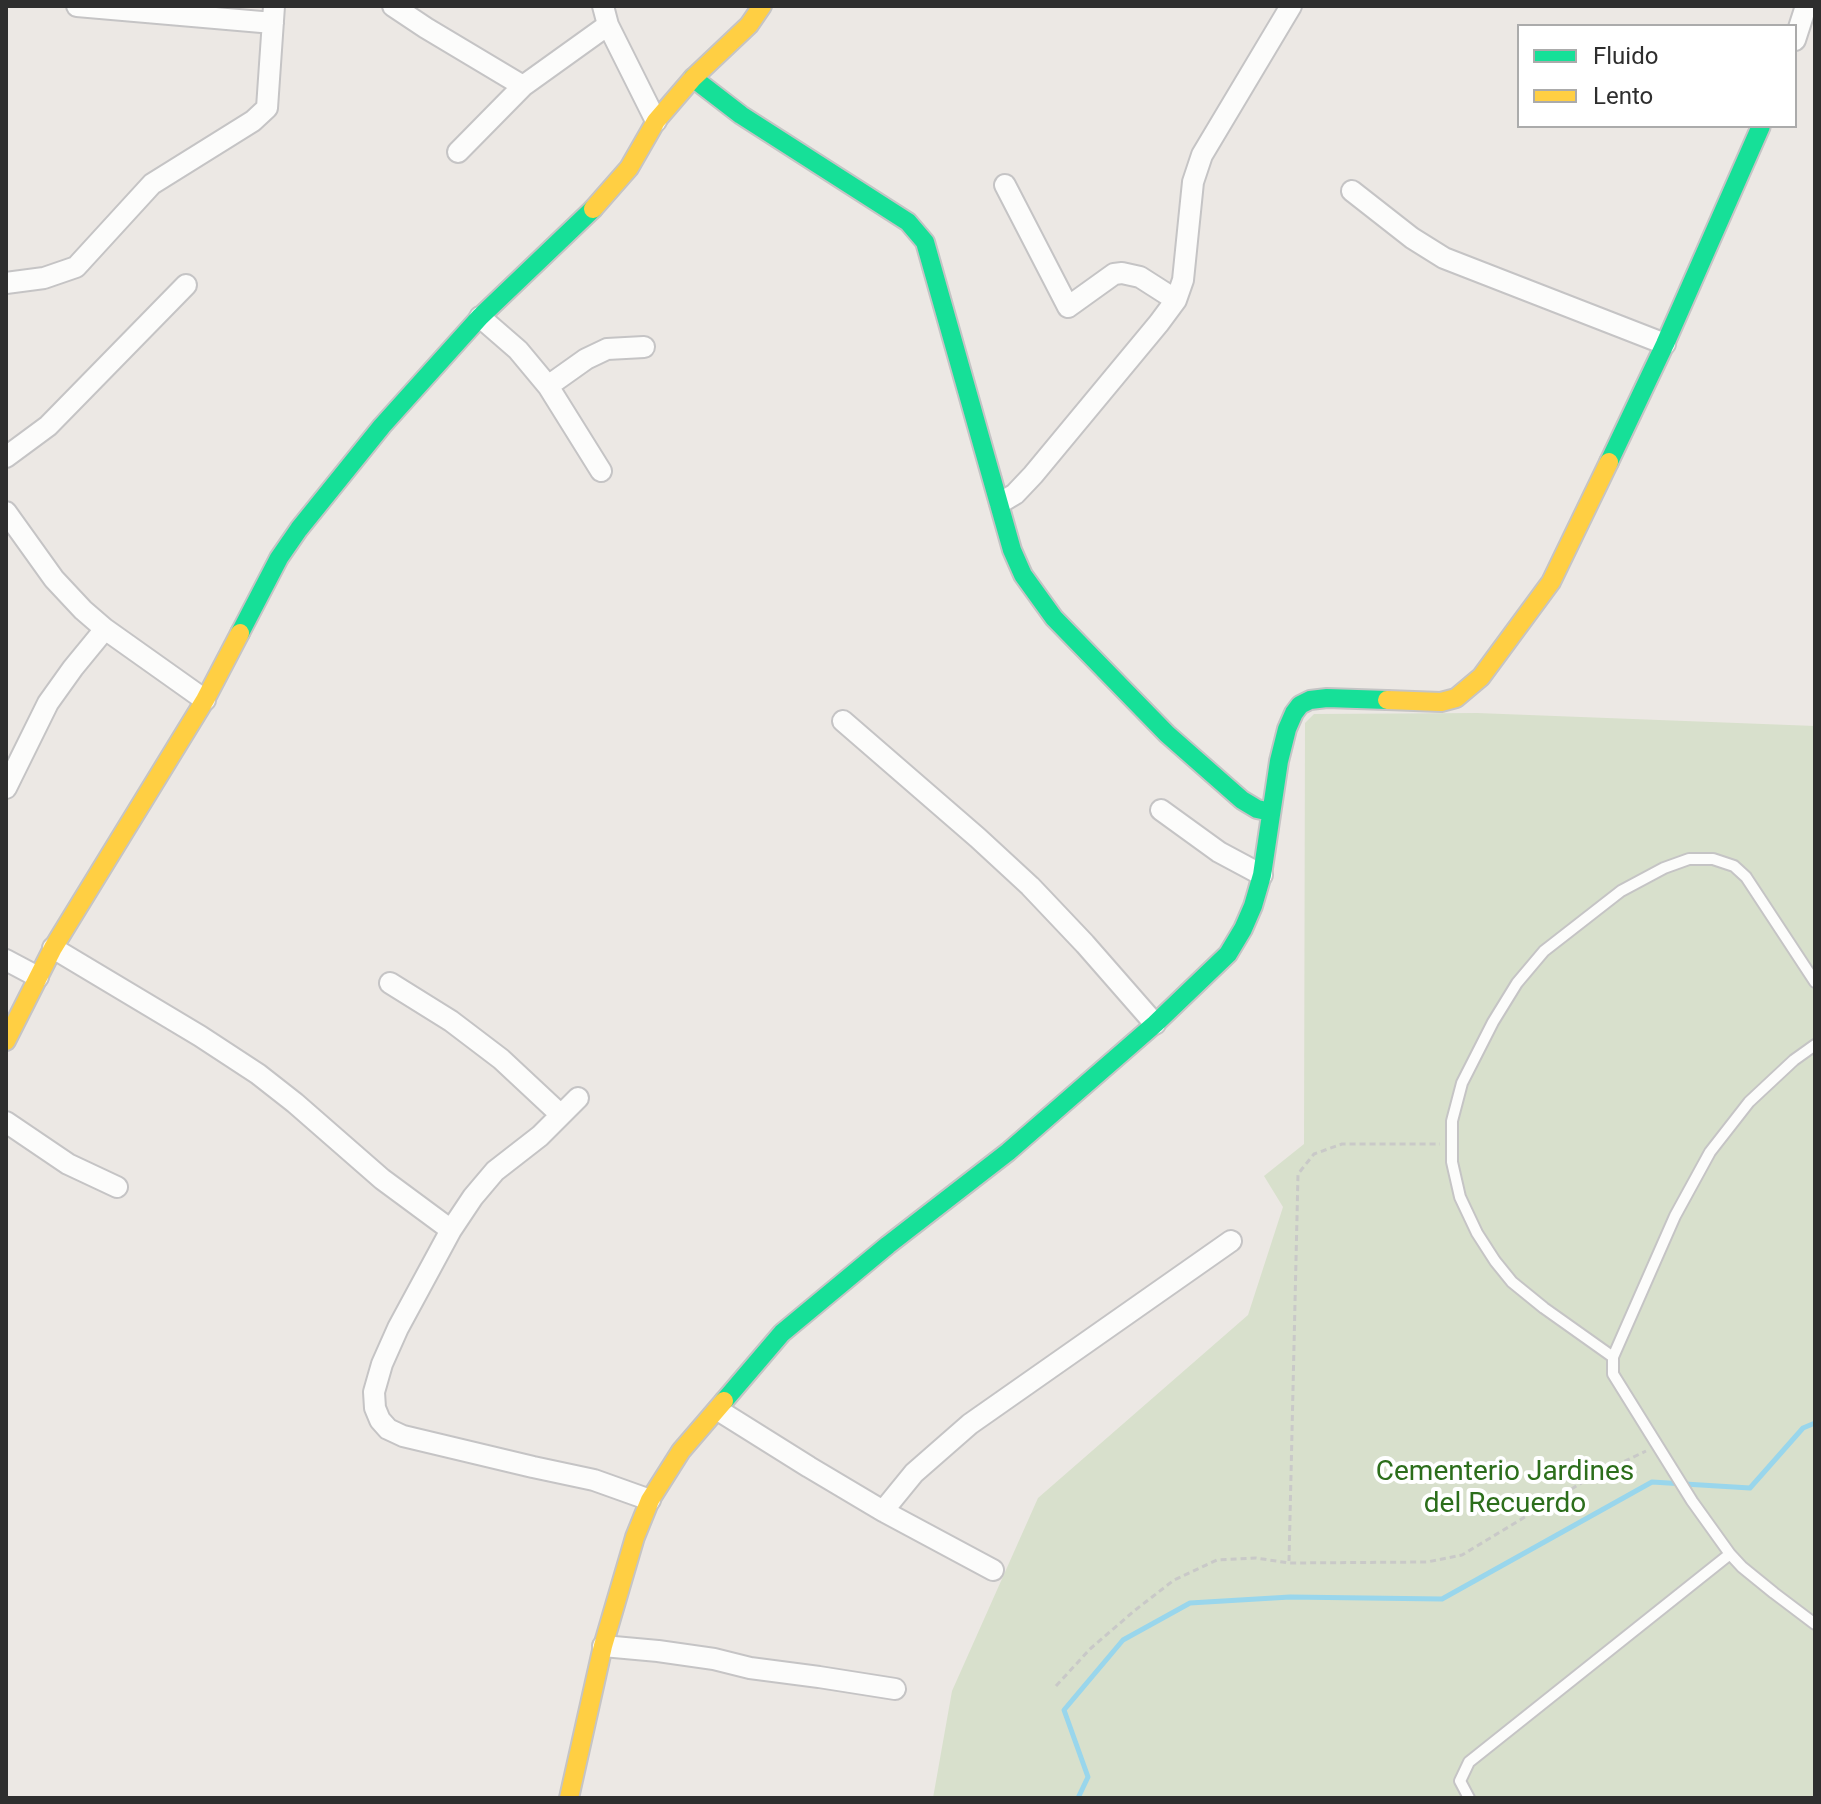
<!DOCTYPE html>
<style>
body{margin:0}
#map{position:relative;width:1821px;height:1804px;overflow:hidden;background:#ece8e4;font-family:Roboto,sans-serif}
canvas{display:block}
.frame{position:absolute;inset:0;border:8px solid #2e2e2e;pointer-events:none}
.legend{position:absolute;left:1517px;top:24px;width:280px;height:104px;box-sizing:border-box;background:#fff;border:2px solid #ababab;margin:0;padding:10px 14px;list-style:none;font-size:24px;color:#2e2e2e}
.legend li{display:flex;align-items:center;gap:16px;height:40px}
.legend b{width:40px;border:2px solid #ababab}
</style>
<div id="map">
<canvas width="1821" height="1804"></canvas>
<div class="frame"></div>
<ul class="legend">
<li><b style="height:10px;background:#16e098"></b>Fluido</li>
<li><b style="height:10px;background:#ffcf43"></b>Lento</li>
</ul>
</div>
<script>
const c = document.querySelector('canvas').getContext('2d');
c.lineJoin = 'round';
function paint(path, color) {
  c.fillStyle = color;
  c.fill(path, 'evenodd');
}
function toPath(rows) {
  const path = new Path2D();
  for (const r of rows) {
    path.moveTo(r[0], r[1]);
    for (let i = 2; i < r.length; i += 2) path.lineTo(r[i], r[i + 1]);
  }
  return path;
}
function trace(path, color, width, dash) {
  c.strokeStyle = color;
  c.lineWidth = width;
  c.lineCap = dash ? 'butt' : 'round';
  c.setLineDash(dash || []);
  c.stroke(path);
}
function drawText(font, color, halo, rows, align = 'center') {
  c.font = font + ' Roboto,sans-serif';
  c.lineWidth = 8;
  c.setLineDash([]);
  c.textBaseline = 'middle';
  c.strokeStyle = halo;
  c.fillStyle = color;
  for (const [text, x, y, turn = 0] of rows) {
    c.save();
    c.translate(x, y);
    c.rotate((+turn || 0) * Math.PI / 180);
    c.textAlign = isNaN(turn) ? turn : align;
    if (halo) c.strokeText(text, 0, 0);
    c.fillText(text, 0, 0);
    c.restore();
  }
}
paint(toPath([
 [1477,713,1815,726,1815,1798,933,1798,952,1691,1038,1498,1248,1315,1283,1207,1264,1176,1304,1144,1305,723,1314,714]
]), '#d8e0cc');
trace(toPath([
 [1078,1798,1088,1777,1064,1710,1123,1640,1190,1603,1290,1597,1442,1599,1652,1482,1750,1488,1803,1428,1815,1423]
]), '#99d6ec', 5);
const lane = toPath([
 [1815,1045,1794,1060,1749,1102,1710,1152,1675,1216,1613,1357,1613,1374,1692,1501,1730,1554,1742,1567,1774,1593,1815,1624],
 [1613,1357,1544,1308,1512,1282,1495,1261,1477,1233,1460,1197,1452,1162,1452,1121,1462,1083,1493,1022,1517,983,1544,951,1621,891,1664,868,1689,859,1713,859,1734,866,1746,877,1815,982],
 [1469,1798,1460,1781,1469,1762,1730,1554]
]);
const street = toPath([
 [77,6,273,23],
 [393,6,426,28,523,86],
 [603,6,608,25,656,121],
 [1795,40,1806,6],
 [458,152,523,86,608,25],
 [1005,185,1068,307,1114,274,1122,273,1140,277,1176,300],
 [1352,191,1412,238,1444,258,1665,344],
 [6,283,44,278,76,267,152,184,253,121,267,108,274,6],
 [480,317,518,350,548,386,601,471],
 [548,386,586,359,607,349,644,347],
 [6,457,48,426,186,285],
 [1000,503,1015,494,1033,475,1159,323,1176,300,1183,280,1193,182,1202,155,1291,6],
 [6,512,54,579,83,610,105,629,205,700],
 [843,721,978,838,1030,886,1085,944,1155,1024],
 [6,788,48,703,73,668,105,629],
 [1161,810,1219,852,1262,875],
 [53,948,200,1036,258,1074,295,1103,382,1179,451,1230],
 [6,960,38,977],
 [390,983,451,1021,501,1059,561,1115],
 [578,1098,540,1136,495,1171,473,1197,451,1230,398,1328,382,1364,374,1392,375,1408,380,1420,388,1429,403,1436,533,1467,594,1480,650,1500],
 [6,1122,68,1164,117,1187],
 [718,1410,809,1467,883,1511,993,1570],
 [883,1511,914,1473,970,1424,1231,1241],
 [603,1646,658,1651,714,1659,750,1668,819,1677,895,1689]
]);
const fast = toPath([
 [693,78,741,115,908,222,925,242,1012,550,1023,575,1054,618,1167,734,1242,800,1257,809,1271,812],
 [1609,462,1665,344,1761,126],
 [240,633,279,558,299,529,382,426,480,317,593,209],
 [724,1401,782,1333,888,1245,1008,1152,1155,1024,1228,954,1243,929,1253,906,1262,875,1279,761,1287,729,1294,713,1300,705,1310,700,1327,698,1387,700]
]);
const slow = toPath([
 [593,209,629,168,656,121,693,78,749,25,762,6],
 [1387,700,1441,702,1456,698,1481,677,1551,582,1609,462],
 [6,1041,53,948,205,700,240,633],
 [569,1798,603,1646,635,1537,650,1500,681,1451,724,1401]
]);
trace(lane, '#c5c4c5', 14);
trace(street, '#c5c4c5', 24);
trace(fast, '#c5c4c5', 22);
trace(slow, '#c5c4c5', 22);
trace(toPath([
 [1289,1561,1298,1174,1314,1154,1342,1144,1440,1144],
 [1056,1686,1090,1649,1134,1611,1174,1580,1217,1560,1256,1558,1289,1563,1427,1562,1462,1555,1588,1479,1646,1451]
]), '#c9c9c8', 3, [6, 4]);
trace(lane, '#fcfcfb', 10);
trace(street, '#fcfcfb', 20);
trace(fast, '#16e098', 18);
trace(slow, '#ffcf43', 18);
drawText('28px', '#2c6e1b', '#fff', [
 ["Cementerio Jardines",1505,1473],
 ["del Recuerdo",1505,1505]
]);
</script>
